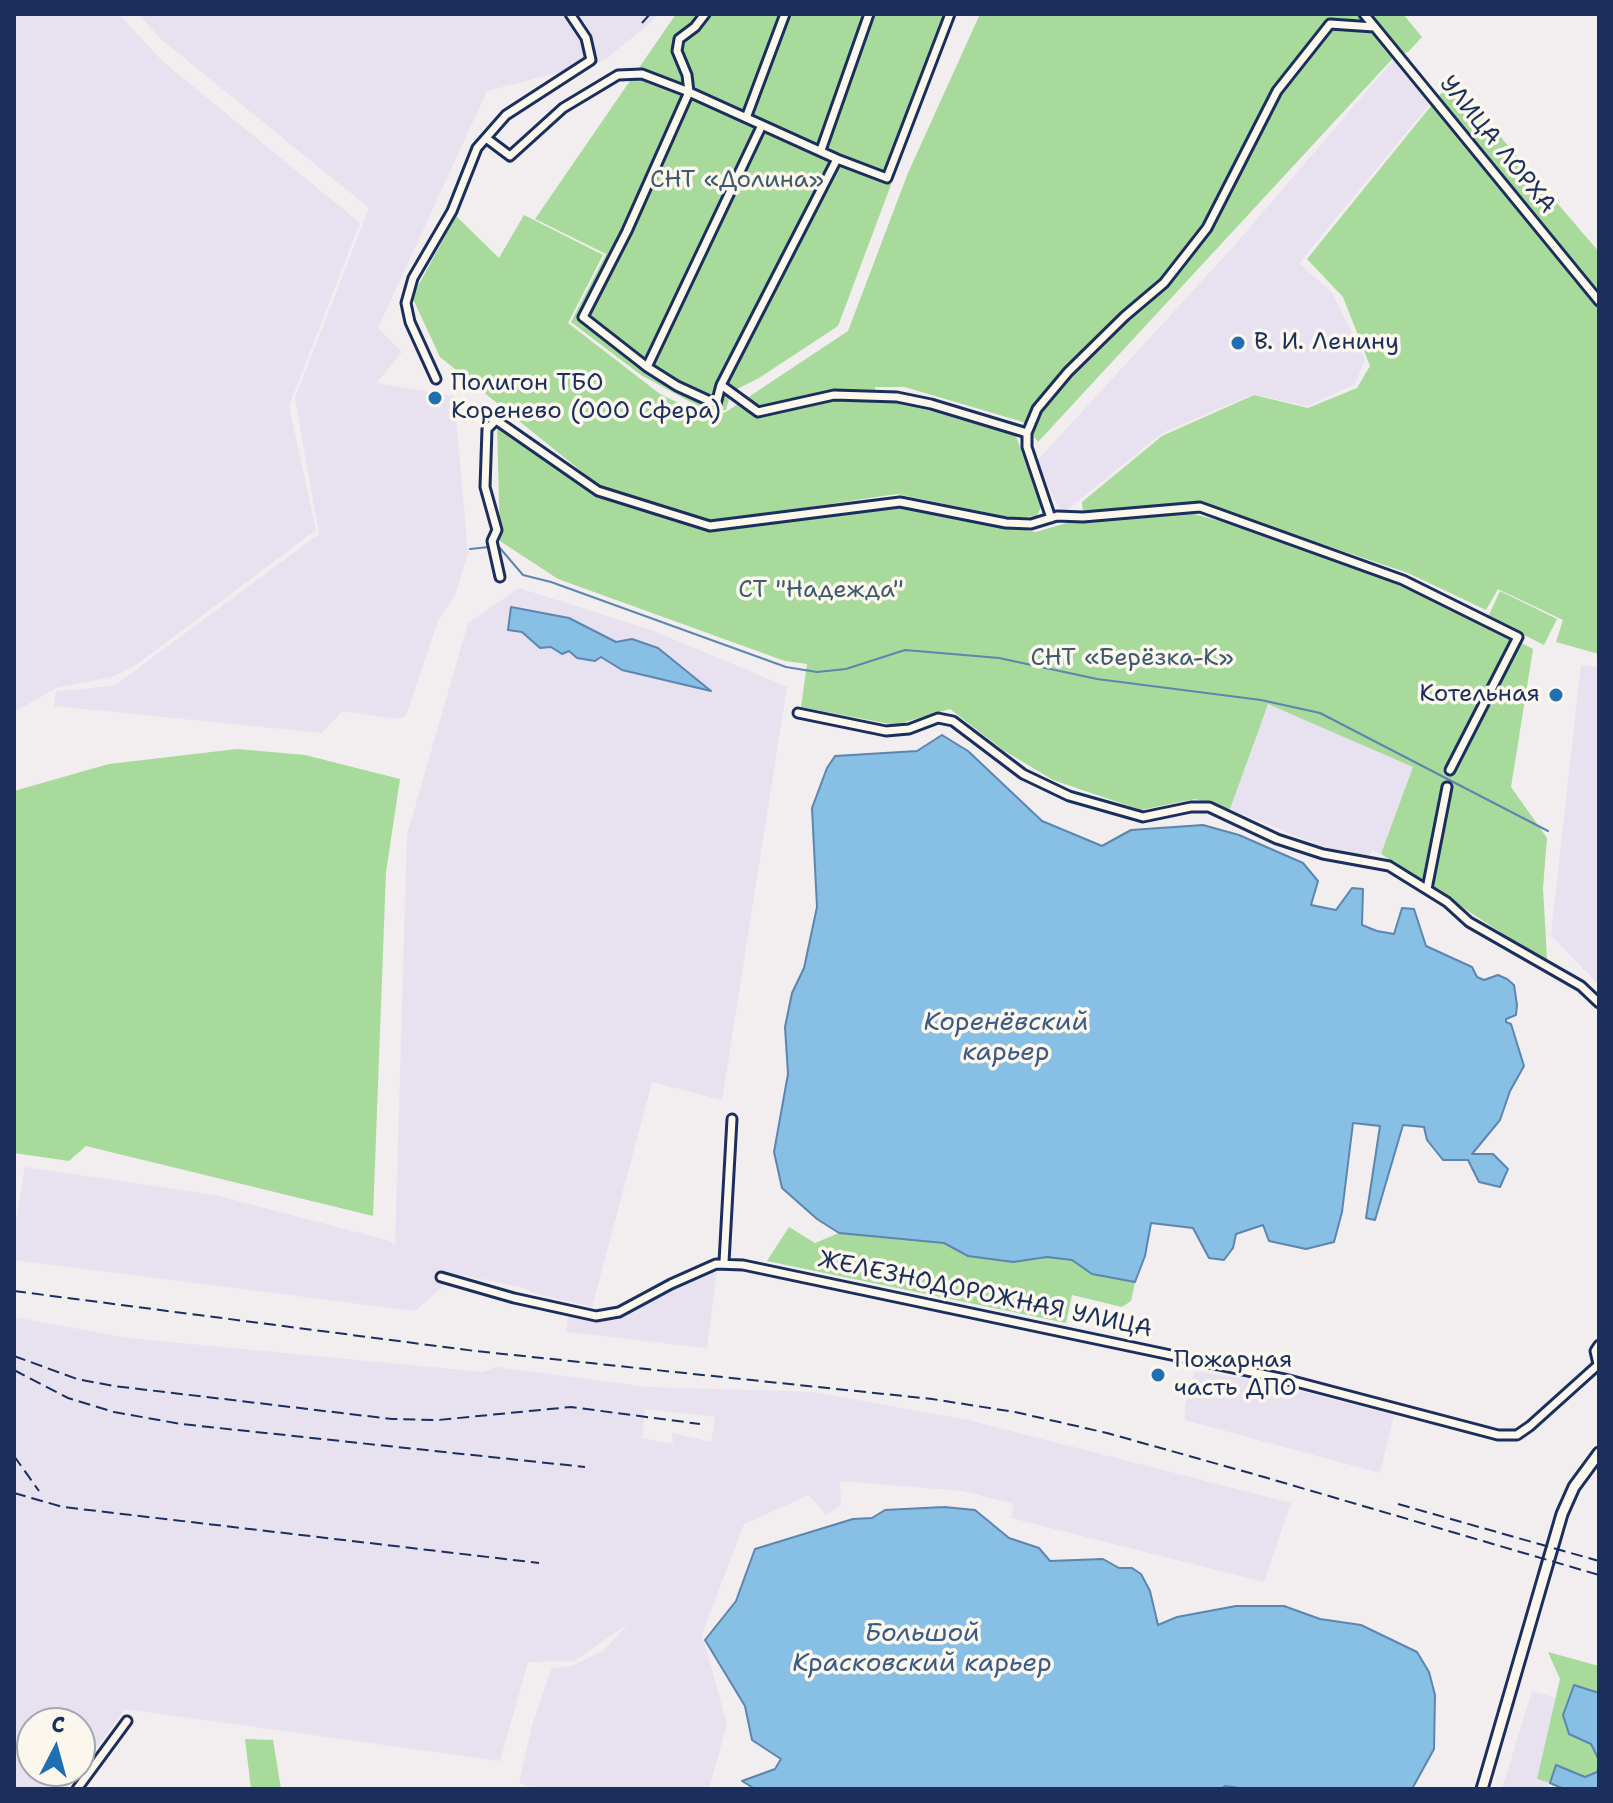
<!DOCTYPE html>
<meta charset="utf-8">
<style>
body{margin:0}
#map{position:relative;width:1613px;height:1803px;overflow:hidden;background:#f2edee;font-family:"Shantell Sans",sans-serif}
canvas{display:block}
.frame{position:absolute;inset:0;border:16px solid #1b2f5e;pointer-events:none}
.north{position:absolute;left:16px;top:1707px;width:80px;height:80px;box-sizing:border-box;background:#fbf7ec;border:2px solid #a1a7b3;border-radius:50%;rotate:6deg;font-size:22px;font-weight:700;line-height:32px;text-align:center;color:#1b2f5e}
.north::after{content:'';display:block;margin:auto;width:28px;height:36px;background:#1f6fb2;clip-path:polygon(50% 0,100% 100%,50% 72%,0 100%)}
</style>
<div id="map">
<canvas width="1613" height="1803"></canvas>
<div class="frame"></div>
<div class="north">С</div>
</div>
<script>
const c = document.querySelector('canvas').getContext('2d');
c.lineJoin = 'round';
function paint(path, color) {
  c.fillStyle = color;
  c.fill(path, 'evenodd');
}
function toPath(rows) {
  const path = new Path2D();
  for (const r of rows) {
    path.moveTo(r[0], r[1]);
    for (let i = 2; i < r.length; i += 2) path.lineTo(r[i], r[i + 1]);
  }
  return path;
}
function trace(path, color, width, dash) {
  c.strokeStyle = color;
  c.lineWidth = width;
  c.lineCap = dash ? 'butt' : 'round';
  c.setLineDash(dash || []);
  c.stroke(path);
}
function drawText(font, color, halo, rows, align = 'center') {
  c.font = font + ' "Shantell Sans",sans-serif';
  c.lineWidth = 7;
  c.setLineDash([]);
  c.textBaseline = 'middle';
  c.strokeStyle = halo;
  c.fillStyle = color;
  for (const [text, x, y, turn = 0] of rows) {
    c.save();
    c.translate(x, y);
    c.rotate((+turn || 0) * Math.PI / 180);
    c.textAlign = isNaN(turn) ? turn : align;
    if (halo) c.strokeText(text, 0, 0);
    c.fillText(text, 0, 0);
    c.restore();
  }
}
paint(toPath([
 [14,14,119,14,162,61,360,223,289,406,316,530,136,665,112,677,56,688,14,712],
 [138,14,658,14,648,25,603,61,487,91,378,328,402,352,376,383,454,396,468,554,455,595,438,621,406,716,397,719,342,711,322,733,54,706,56,691,114,686,319,534,295,398,369,208,162,40],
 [1396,57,1430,104,1299,263,1332,293,1365,359,1355,384,1308,406,1253,394,1162,433,1062,514,1036,462,1233,247],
 [519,588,654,631,787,687,722,1100,652,1082,592,1307,534,1293,525,1288,442,1271,442,1287,415,1311,14,1260,14,1231,25,1167,215,1195,390,1241,395,1245,407,835,468,623],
 [1581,665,1599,667,1599,985,1551,935],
 [1267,703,1414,767,1381,854,1372,850,1369,860,1349,857,1230,809],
 [717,1269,707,1348,566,1332,569,1315,614,1320,624,1316,649,1299],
 [14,1317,128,1338,483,1372,496,1367,648,1387,813,1392,968,1420,1291,1503,1264,1582,1011,1518,1014,1504,963,1491,840,1481,841,1505,826,1515,809,1495,744,1524,702,1634,727,1724,709,1789,535,1789,519,1782,533,1722,552,1668,572,1666,603,1651,629,1623,574,1661,528,1662,500,1761,125,1709,80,1769,80,1723,32,1723,32,1771,79,1771,65,1789,14,1789],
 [645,1409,715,1417,711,1442,672,1433,673,1444,642,1438],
 [1195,1371,1266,1382,1394,1415,1380,1473,1185,1420,1185,1406],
 [1532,1691,1556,1698,1537,1779,1550,1783,1548,1789,1502,1789]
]), '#e7e1f0');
paint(toPath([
 [676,14,955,14,838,326,759,378,731,392,726,410,707,411,641,375,571,322,606,254,535,219],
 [980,14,1361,14,1395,56,1038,442,1023,422,905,387,875,387,876,403,903,403,1016,436,1041,507,1037,516,1014,518,897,494,707,522,602,488,440,357,412,297,456,216,499,258,524,215,603,255,568,323,660,394,709,418,726,412,848,331,908,173],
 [1369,14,1403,14,1422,37,1408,52,1400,54],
 [1452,80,1599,252,1599,654,1556,642,1563,620,1498,589,1486,610,1408,573,1200,503,1083,513,1082,502,1162,436,1254,395,1308,408,1357,388,1370,366,1343,297,1307,259],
 [497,423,595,492,707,529,901,505,1036,532,1070,522,1190,513,1262,532,1330,557,1451,607,1533,649,1511,787,1547,838,1543,888,1547,959,1514,941,1381,854,1413,767,1268,704,1230,809,1195,799,1141,810,1053,780,1003,750,950,709,895,725,801,707,807,664,785,661,558,579,500,541],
 [1500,591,1557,619,1544,645,1488,617],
 [237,749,305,755,400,779,386,872,373,1216,86,1146,69,1161,14,1153,14,791,109,764],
 [789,1227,815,1243,839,1233,944,1243,968,1256,1013,1262,1047,1257,1072,1260,1092,1274,1135,1282,1131,1301,1122,1307,1072,1295,1066,1323,767,1261],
 [1548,1652,1599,1666,1599,1693,1574,1685,1569,1734,1591,1744,1599,1760,1598,1772,1585,1777,1556,1766,1550,1783,1537,1779,1560,1679],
 [245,1739,273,1740,281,1789,251,1789]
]), '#a7da9b');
const water = toPath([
 [511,607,569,618,616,642,632,639,658,648,711,691,622,670,601,657,595,661,577,658,569,651,562,654,551,647,540,648,522,632,508,630,511,607],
 [942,735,968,751,1042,821,1102,846,1131,830,1203,825,1239,835,1303,863,1318,881,1311,905,1336,910,1352,888,1363,889,1362,925,1377,931,1394,934,1402,908,1414,909,1426,946,1472,967,1477,977,1484,980,1498,975,1507,979,1514,985,1517,1005,1516,1015,1506,1019,1506,1022,1511,1024,1524,1066,1510,1091,1500,1120,1472,1154,1493,1154,1508,1169,1500,1187,1479,1182,1468,1160,1443,1160,1427,1140,1424,1127,1403,1125,1375,1220,1366,1218,1380,1126,1353,1123,1342,1212,1334,1242,1306,1249,1269,1241,1263,1225,1236,1234,1233,1248,1224,1260,1209,1258,1193,1228,1151,1223,1145,1256,1135,1282,1092,1274,1072,1260,1047,1257,1013,1262,968,1256,944,1243,839,1233,817,1219,782,1188,774,1152,788,1074,785,1027,792,993,804,968,817,907,812,808,827,768,835,756,917,751,942,735],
 [944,1507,975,1510,1009,1538,1039,1548,1050,1561,1103,1559,1119,1568,1132,1568,1141,1574,1150,1591,1158,1625,1177,1617,1236,1606,1284,1606,1320,1619,1361,1625,1417,1652,1429,1672,1435,1695,1434,1749,1412,1789,1247,1789,1225,1786,1221,1789,755,1789,742,1781,775,1769,781,1759,752,1740,745,1706,705,1640,736,1601,755,1549,853,1519,872,1518,885,1510,944,1507],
 [1574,1685,1599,1693,1599,1760,1591,1744,1569,1734,1563,1715,1574,1685],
 [1556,1765,1585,1777,1597,1772,1599,1766,1599,1789,1564,1789,1550,1783,1556,1765]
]);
paint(water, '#87bfe5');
trace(water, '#5c85af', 2);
trace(toPath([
 [495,547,499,547,523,575,551,582,786,667,817,672,846,669,905,650,999,658,1097,679,1261,700,1320,713,1548,831],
 [470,549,489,547]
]), '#5c85af', 2);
const minor = toPath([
 [1364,14,1599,301],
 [746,118,785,14],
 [486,138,510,156,563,108,618,75,642,74,689,92,687,75,677,51,679,39,695,27,705,14],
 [821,150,869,14],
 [837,159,887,178,950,14],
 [647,367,762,125],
 [436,379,410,322,406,303,413,278,452,211,477,148,506,115,591,60,586,38,570,14],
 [721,385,837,159,689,92,627,231,583,317,647,367,677,386,716,404,721,385,758,412,834,395,897,397,931,404,1027,433],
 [1051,518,1027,447,1027,433,1037,409,1068,372,1125,316,1164,283,1207,228,1277,91,1330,24,1374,27],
 [500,577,492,541,497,530,485,487,487,429,496,420,598,491,710,526,900,502,1006,523,1031,524,1057,516,1083,517,1200,507,1403,580,1518,637,1450,770],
 [798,713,886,731,909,729,938,718,953,721,1023,774,1069,796,1143,817,1191,807,1209,807,1277,839,1323,854,1389,866,1447,902,1469,922,1581,986,1599,1003],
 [1427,889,1447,787],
 [724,1262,732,1119],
 [441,1277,514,1298,596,1316,619,1312,671,1284,716,1264,743,1265,1285,1379,1498,1435,1517,1435,1530,1426,1599,1364],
 [1598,1364,1595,1351,1599,1345],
 [77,1789,127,1721]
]);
const secondary = toPath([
 [1482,1789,1562,1514,1574,1487,1599,1453]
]);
trace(minor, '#1b2f5e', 13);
trace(secondary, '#1b2f5e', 15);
trace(minor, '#fbf7ec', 7);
trace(secondary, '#fbf7ec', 9);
trace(toPath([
 [642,23,650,14],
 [14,1291,475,1351,932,1399,1015,1412,1107,1433,1264,1477,1599,1575],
 [14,1356,77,1379,114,1386,392,1419,438,1420,571,1407,700,1424],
 [14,1370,68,1398,114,1412,181,1424,585,1467],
 [14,1456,39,1491],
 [14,1493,63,1507,539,1563],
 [1398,1504,1599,1561]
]), '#1b2f5e', 2, [12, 6]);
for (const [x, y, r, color] of [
 [1238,343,8,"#1f6fb2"],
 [435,398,8,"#1f6fb2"],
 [1556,695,8,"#1f6fb2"],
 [1158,1375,8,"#1f6fb2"]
]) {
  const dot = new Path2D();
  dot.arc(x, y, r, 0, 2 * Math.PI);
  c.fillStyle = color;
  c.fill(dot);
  trace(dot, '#fbf7ec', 3);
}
drawText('24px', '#1b2f5e', '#fbf7ec', [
 ["УЛИЦА ЛОРХА",1497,145,51],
 ["ЖЕЛЕЗНОДОРОЖНАЯ УЛИЦА",985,1295,12]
]);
drawText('24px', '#3e5a6d', '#fbf7ec', [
 ["СНТ «Долина»",737,181],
 ["СТ \"Надежда\"",821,591],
 ["СНТ «Берёзка-К»",1132,659]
]);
drawText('24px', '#1b2f5e', '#fbf7ec', [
 ["В. И. Ленину",1254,343],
 ["Полигон ТБО",451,384],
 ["Коренево (ООО Сфера)",451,412],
 ["Котельная",1540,695,"right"],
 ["Пожарная",1174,1361],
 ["часть ДПО",1174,1389]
], 'left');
drawText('italic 26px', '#3b5a86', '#fbf7ec', [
 ["Коренёвский",1006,1023],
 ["карьер",1006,1053],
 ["Большой",922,1634],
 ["Красковский карьер",922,1664]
]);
</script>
